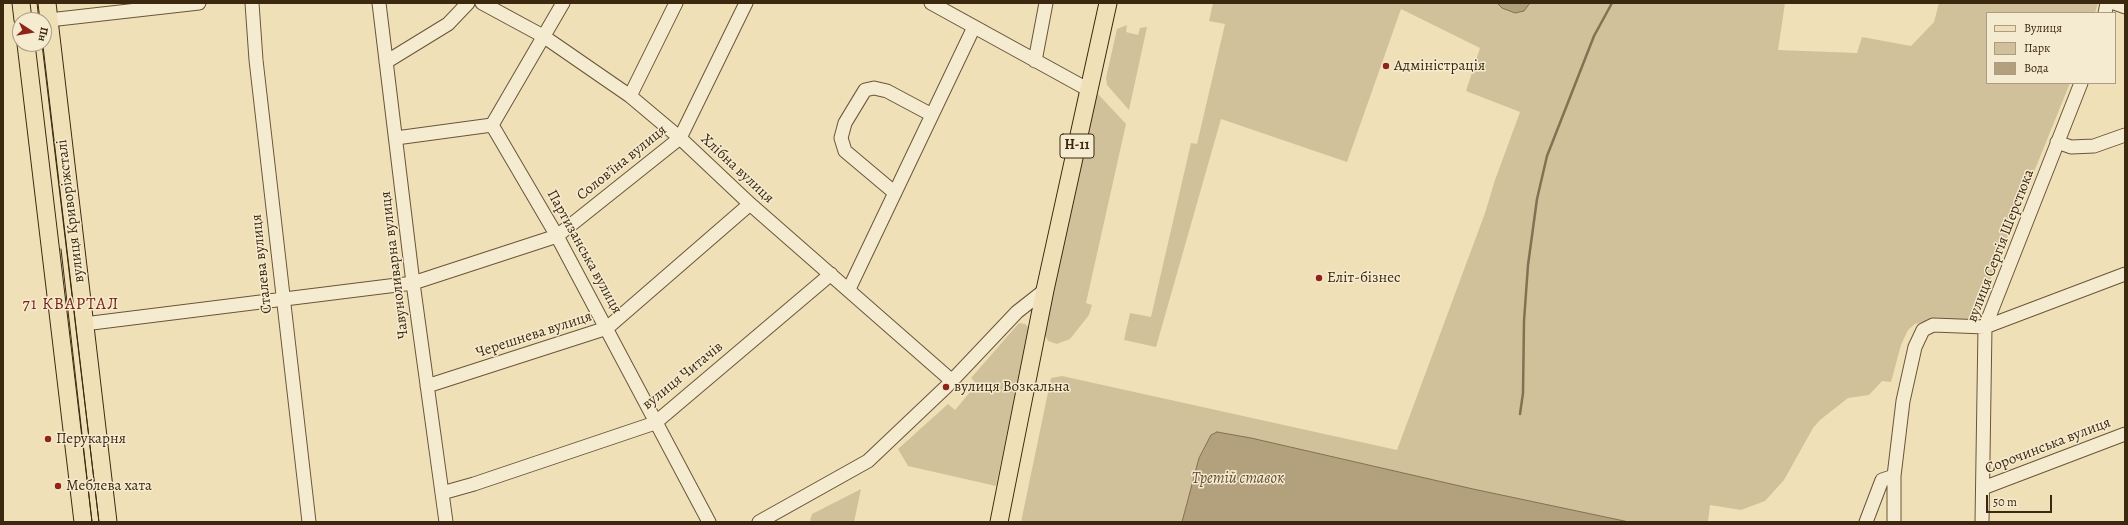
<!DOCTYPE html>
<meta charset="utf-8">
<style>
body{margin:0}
#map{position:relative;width:2128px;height:525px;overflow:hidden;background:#f0e0b7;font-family:Alegreya,serif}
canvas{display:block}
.frame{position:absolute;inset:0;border:4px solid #3c280f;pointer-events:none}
.legend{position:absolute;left:1986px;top:12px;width:130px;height:72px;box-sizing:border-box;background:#f5ebd0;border:1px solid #ab9d83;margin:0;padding:5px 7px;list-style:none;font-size:12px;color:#3c280f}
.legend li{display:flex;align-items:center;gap:8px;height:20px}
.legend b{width:20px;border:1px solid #ab9d83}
.north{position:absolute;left:12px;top:12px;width:40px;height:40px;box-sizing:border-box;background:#f5ebd0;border:1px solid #ab9d83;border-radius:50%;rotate:102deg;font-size:11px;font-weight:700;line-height:16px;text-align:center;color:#3c280f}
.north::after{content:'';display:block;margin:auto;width:14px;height:18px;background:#8f2418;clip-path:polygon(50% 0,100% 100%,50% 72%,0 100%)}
.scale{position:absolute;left:1986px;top:495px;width:66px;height:18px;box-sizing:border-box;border:2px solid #3c280f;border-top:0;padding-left:5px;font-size:12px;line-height:14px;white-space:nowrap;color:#3c280f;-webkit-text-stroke:3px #f5ebd0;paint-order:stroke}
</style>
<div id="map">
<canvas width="2128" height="525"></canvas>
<div class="frame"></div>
<ul class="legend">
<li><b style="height:5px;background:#f0e0b7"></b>Вулиця</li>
<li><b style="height:11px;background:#d1c19a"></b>Парк</li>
<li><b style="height:11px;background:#b3a17e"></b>Вода</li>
</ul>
<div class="north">Пн</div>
<div class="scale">50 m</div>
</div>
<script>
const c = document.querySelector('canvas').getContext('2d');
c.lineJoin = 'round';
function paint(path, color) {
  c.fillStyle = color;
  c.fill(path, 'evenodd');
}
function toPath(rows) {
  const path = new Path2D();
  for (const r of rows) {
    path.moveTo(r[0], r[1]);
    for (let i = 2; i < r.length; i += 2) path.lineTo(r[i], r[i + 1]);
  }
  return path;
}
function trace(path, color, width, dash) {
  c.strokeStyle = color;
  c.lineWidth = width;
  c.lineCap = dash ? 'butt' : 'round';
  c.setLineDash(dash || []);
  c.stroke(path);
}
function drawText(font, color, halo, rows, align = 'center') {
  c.font = font + ' Alegreya,serif';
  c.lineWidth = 3;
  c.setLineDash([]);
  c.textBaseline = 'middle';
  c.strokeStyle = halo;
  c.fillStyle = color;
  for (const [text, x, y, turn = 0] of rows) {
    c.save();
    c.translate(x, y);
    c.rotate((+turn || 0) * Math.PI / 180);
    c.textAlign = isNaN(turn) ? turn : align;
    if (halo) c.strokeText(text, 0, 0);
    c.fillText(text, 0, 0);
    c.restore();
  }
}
paint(toPath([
 [1213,3,1497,3,1502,8,1524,11,1530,3,1785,3,1778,50,1857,53,1862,37,1911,46,1934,22,1939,3,2098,3,2095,13,1987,13,1987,83,2070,83,1974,320,1930,320,1915,324,1908,330,1901,345,1891,382,1882,381,1869,395,1848,398,1820,420,1813,428,1784,480,1765,501,1741,510,1710,505,1708,522,1021,522,1051,378,1062,376,1397,450,1485,213,1495,180,1520,112,1466,91,1480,48,1401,9,1347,162,1221,119,1156,347,1124,340,1130,313,1151,317,1191,143,1197,144,1225,24,1209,21],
 [1127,25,1126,32,1138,35,1140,28,1147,27,1129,110,1107,85,1106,78,1117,29],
 [1098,94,1126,124,1086,303,1092,305,1089,315,1070,339,1057,344,1048,341,1044,333,1096,96],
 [1019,323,1025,324,1029,328,996,486,908,466,898,449,948,404,955,410,977,384,971,378],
 [861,489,854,522,812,522,810,520,812,514]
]), '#d1c19a');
const water = toPath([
 [1497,3,1530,3,1524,11,1515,13,1502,8,1497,3],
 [1217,432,1251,438,1473,489,1629,522,1182,522,1199,458,1211,435,1217,432]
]);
paint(water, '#b3a17e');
trace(water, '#837152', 1);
trace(toPath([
 [1520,414,1523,393,1524,321,1528,265,1537,199,1547,156,1594,36,1612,3]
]), '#837152', 2.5);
const minor = toPath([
 [252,3,256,60,309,522],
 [379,3,413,283,446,522],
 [482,3,543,36,630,96,680,138,750,204,952,381],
 [563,3,492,125,557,236,709,522],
 [931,3,1089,90],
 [2114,3,2125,7],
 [2105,13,2107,3],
 [49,20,199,3],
 [1035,61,1046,3],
 [386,62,448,24,468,3],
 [630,96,676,3],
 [396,138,492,125],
 [2057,142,2071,147,2094,146,2125,135],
 [895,193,845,151,841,138,845,123,865,90,874,88,887,91,932,115],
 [849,289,974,27],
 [84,324,413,283,557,236,680,138,746,3],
 [427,386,607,328,750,204],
 [1983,488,2125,434],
 [442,493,474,484,655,423,831,274],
 [759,522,868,461,946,387,1017,312,1045,290],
 [1866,522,1882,480,1894,476],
 [1894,522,1894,476,1903,401,1915,347,1923,330,1933,325,1985,327,2125,274],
 [1982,522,1985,327,2081,83]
]);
const major = toPath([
 [21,3,23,20],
 [47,3,108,522],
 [26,44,83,522],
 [999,522,1045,290,1108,3]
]);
trace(minor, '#695639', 15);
trace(major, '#3c280f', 19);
trace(minor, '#f5ebd0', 13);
trace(major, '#f0e0b7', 17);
trace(toPath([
 [37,3,39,20],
 [42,44,99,522],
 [61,249,92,522]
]), '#3c280f', 1);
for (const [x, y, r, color] of [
 [1386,66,4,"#8f2418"],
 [1319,278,4,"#8f2418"],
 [946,387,4,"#8f2418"],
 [48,439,4,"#8f2418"],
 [58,486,4,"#8f2418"]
]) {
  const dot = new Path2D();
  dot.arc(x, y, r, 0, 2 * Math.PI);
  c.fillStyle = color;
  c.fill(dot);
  trace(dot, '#f5ebd0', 1.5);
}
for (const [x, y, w] of [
 [1077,146,34]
]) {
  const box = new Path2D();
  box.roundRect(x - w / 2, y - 12, w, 24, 3);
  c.fillStyle = '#f5ebd0';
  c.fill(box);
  trace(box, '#3c280f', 1);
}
drawText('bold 14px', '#3c280f', null, [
 ["Н-11",1077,146]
]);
drawText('15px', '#3c280f', '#f5ebd0', [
 ["Адміністрація",1394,66],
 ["Еліт-бізнес",1327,278],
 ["вулиця Возкальна",954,387],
 ["Перукарня",56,439],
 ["Меблева хата",66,486]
], 'left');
drawText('15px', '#3c280f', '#f5ebd0', [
 ["Соловʼїна вулиця",622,163,-39],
 ["Хлібна вулиця",737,169,43],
 ["вулиця Криворіжсталі",71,211,-97],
 ["вулиця Сергія Шерстюка",2001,246,-69],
 ["Партизанська вулиця",584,252,61],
 ["Сталева вулиця",262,264,-96],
 ["Чавуноливарна вулиця",395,265,-97],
 ["Черешнева вулиця",534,335,-18],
 ["вулиця Читачів",683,376,-39],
 ["Сорочинська вулиця",2048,446,-21]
]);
drawText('italic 16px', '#604c30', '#f5ebd0', [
 ["Третій ставок",1238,479]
]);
c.letterSpacing = '1px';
drawText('17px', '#7a1f14', '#f5ebd0', [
 ["71 КВАРТАЛ",71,305]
]);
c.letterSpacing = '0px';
</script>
